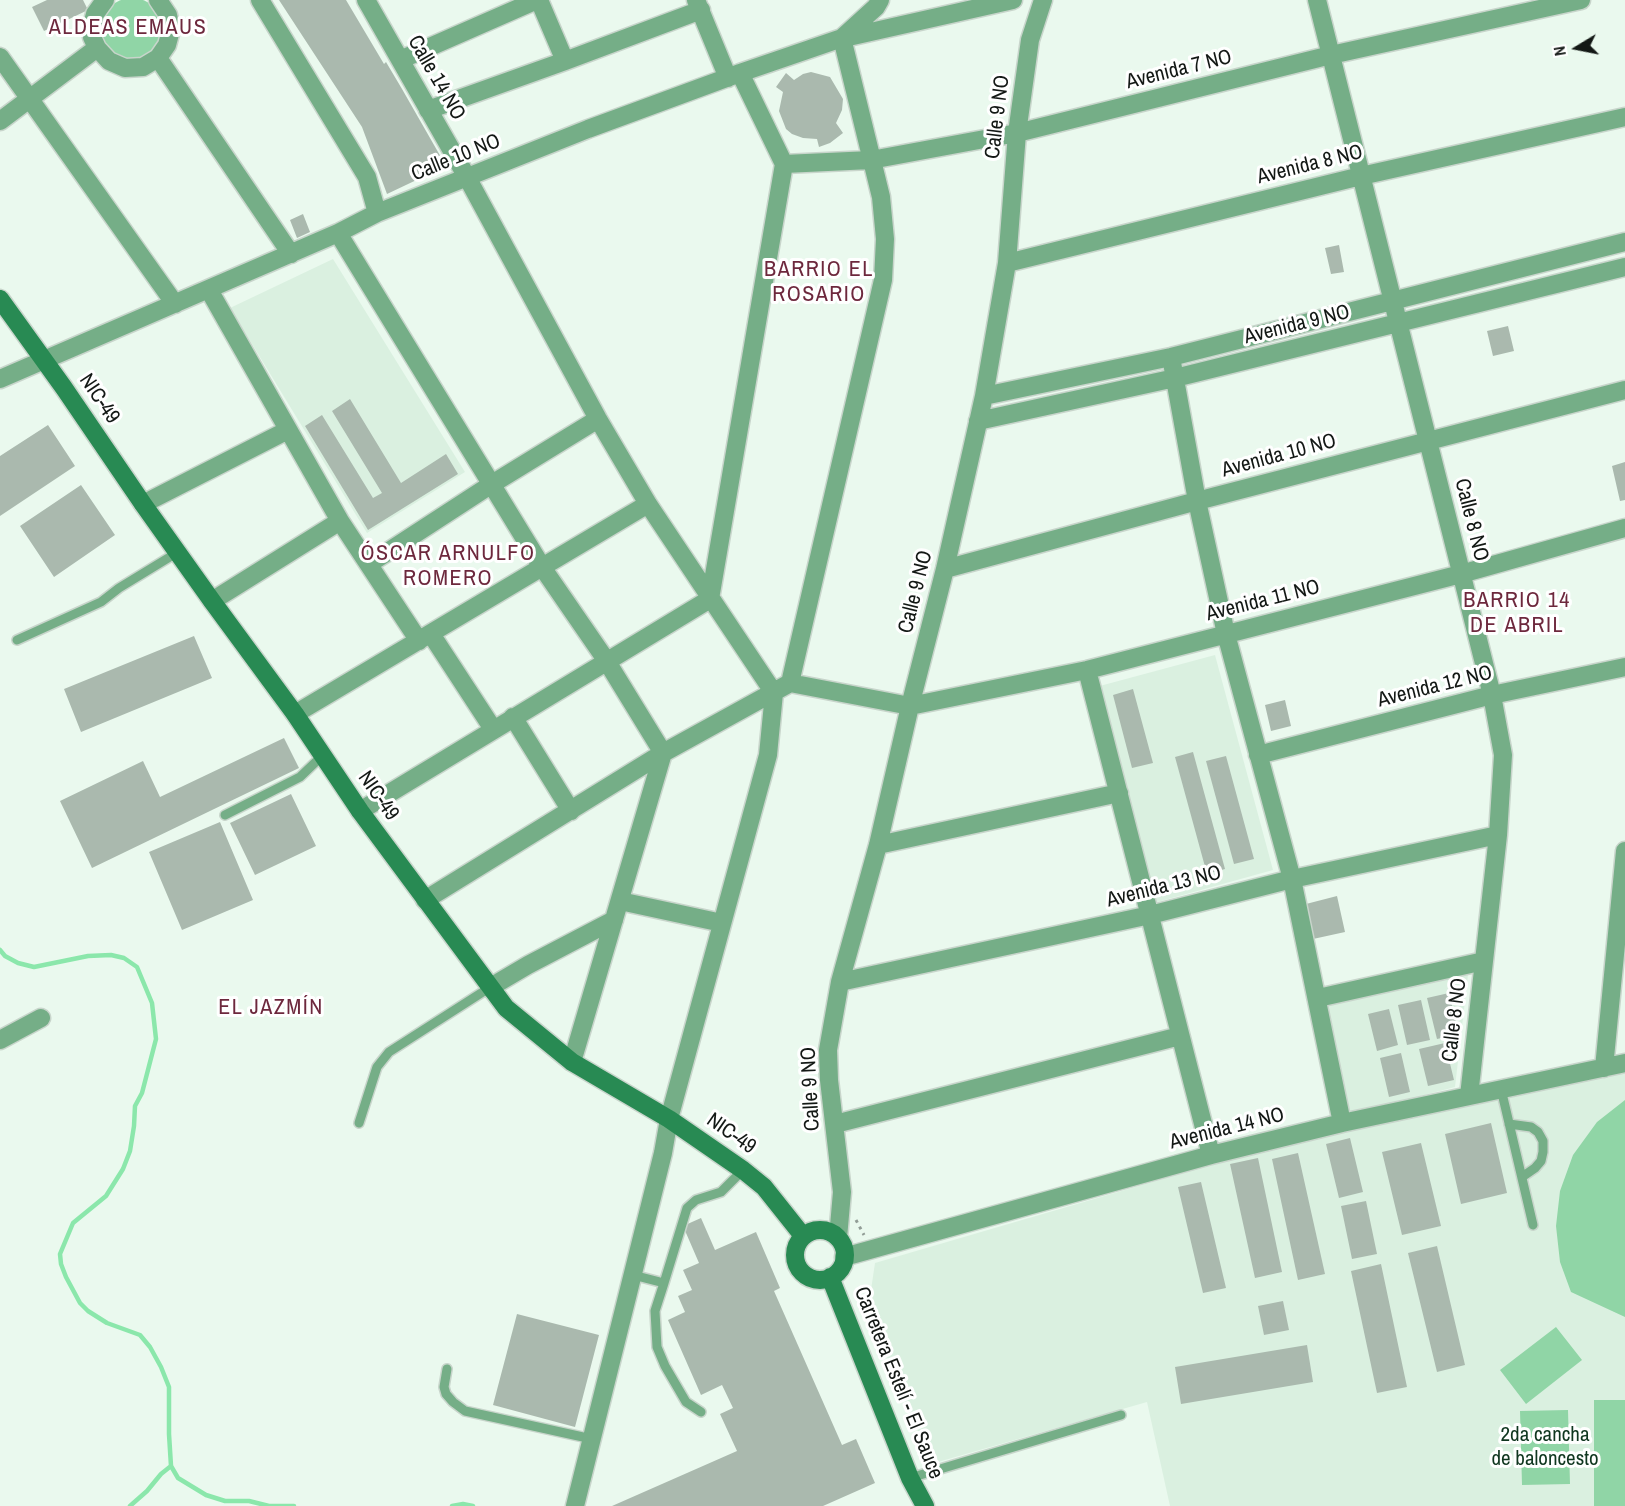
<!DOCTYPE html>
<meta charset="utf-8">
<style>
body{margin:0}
#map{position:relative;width:1625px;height:1506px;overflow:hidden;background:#eaf9ee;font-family:"Archivo Narrow",sans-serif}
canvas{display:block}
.north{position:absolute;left:1547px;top:18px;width:60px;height:60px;-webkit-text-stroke:4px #fff;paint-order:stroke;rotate:260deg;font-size:16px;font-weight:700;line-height:24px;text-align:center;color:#131815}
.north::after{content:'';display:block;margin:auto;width:21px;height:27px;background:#131815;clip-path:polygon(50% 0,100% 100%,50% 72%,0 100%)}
</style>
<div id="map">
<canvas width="1625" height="1506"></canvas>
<div class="north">N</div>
</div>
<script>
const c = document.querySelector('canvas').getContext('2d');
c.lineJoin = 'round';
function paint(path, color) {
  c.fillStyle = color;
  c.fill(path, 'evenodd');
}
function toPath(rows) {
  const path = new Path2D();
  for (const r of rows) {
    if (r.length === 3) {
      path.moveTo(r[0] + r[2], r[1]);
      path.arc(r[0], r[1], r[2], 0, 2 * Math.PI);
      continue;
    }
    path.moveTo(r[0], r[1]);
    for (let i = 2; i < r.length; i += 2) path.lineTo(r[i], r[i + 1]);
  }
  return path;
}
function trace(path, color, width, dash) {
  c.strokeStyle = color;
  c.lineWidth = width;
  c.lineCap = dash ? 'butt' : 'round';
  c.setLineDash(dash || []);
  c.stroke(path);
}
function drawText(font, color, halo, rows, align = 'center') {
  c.font = font + ' "Archivo Narrow",sans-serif';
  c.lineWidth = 6;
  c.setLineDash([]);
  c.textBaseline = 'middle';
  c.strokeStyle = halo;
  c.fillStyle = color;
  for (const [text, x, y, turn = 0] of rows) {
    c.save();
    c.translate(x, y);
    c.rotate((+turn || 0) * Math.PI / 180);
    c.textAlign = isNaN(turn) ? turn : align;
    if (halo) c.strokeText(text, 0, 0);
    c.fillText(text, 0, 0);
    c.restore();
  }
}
paint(toPath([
 [333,259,465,472,367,533,230,308],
 [1215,655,1273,870,1154,903,1096,687],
 [1469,966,1455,1087,1348,1115,1325,1003],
 [1625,1069,1625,1506,1170,1506,1147,1402,931,1464,868,1310,875,1263,1224,1161,1502,1095]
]), '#daf0e0');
paint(toPath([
 [132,29,31],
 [1625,1100,1625,1317,1571,1292,1560,1262,1556,1226,1560,1191,1573,1155,1597,1122],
 [1556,1327,1582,1360,1526,1404,1500,1370],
 [1594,1400,1625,1400,1625,1506,1594,1506],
 [1568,1410,1570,1484,1522,1485,1520,1411]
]), '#90d5a6');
trace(toPath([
 [0,950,5,956,18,963,34,967,88,956,111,955,124,958,137,967,152,1003,156,1039,142,1093,135,1106,134,1126,130,1151,123,1169,106,1196,73,1223,60,1254,61,1264,66,1277,80,1303,88,1311,107,1323,140,1335,150,1347,161,1367,169,1387,169,1434,171,1466,178,1478,206,1495,225,1501,249,1501,269,1506,294,1506],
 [130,1506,147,1491,161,1474,171,1466],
 [452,1506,463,1504,473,1506]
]), '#8be7ab', 4.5);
paint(toPath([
 [47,0,83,0,88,10,44,31,32,7],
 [279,0,346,0,384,64,386,62,402,89,446,166,387,194,362,127],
 [811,72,830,77,843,99,842,110,836,123,843,133,830,143,819,147,817,139,803,138,792,134,786,129,779,111,783,92,776,87,786,73,794,80,803,74],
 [303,214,310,232,297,238,290,220],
 [1339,245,1344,272,1331,274,1325,248],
 [1508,326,1514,351,1493,356,1487,331],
 [350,399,401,483,446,454,458,474,368,530,305,426,322,415,373,498,382,493,332,411],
 [48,425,75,466,0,516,0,456],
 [1625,462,1625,500,1620,501,1612,466],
 [81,485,115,535,54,577,20,526],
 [194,636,212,678,81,732,64,689],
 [1133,689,1153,763,1132,768,1113,695],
 [1285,700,1291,726,1271,731,1265,705],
 [284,738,299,768,92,868,60,801,143,761,160,797],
 [1193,752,1225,869,1207,874,1175,757],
 [1226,756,1254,859,1234,864,1206,761],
 [291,794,316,846,255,875,230,823],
 [220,822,253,900,182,930,149,852],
 [1337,896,1345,932,1313,939,1306,904],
 [1449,993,1459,1034,1437,1039,1427,998],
 [1421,1000,1430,1040,1407,1045,1398,1005],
 [1389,1009,1398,1045,1377,1051,1368,1014],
 [1445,1043,1454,1080,1428,1086,1419,1049],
 [1401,1053,1410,1092,1389,1097,1380,1058],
 [1491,1123,1507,1193,1461,1204,1445,1134],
 [1350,1138,1363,1192,1339,1198,1326,1144],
 [1421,1143,1441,1226,1402,1235,1382,1152],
 [1298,1153,1325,1274,1298,1280,1272,1159],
 [1258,1158,1282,1272,1255,1278,1230,1164],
 [1201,1182,1226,1288,1203,1293,1178,1187],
 [1366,1201,1377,1254,1352,1259,1341,1206],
 [701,1218,715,1250,756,1232,780,1288,774,1291,842,1445,856,1439,875,1483,823,1506,612,1506,737,1451,720,1414,733,1408,722,1385,701,1395,668,1320,685,1312,678,1296,692,1290,683,1270,699,1263,683,1226],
 [1437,1246,1465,1365,1437,1372,1408,1253],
 [1381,1264,1407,1387,1377,1393,1351,1271],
 [1283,1301,1289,1330,1264,1335,1258,1306],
 [517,1314,599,1335,575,1427,493,1405],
 [1307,1345,1313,1382,1181,1404,1175,1367]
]), '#aab9ae');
const lane = toPath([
 [17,640,101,602,119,588,178,552],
 [225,815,300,777,323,755],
 [1501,1089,1533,1225],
 [359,1123,377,1067,389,1052,489,988],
 [1509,1124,1531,1127,1538,1132,1543,1141,1543,1152,1541,1161,1535,1168,1522,1177],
 [633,1275,664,1283,687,1208,696,1200,721,1192,743,1170],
 [664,1283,655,1311,657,1347,665,1366,686,1402,701,1412],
 [447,1369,444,1387,446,1394,453,1402,465,1411,592,1439],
 [910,1478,1121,1415]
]);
const street = toPath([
 [105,0,95,14,92,25,92,37,97,48,109,61,125,68,143,67,158,58,167,45,171,30,168,15,158,0],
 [260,0,367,177,377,213],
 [366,0,468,179,598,419,648,504,774,693,768,755,669,1119,663,1153,575,1506],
 [539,0,565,61],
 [696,0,728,78],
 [1317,0,1492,695,1503,755,1498,835,1469,1096],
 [844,38,1013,0],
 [0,57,175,304],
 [158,58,291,254],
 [400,60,537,0],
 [428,110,565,61,701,10],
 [0,121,97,48],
 [784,164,871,160,1017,133,1331,55,1581,0],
 [338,233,542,567,606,660,663,753,572,1062],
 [1007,263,1361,176,1625,117],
 [209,290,340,521,419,641],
 [1171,357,1197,501,1226,634,1292,879,1342,1123],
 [0,379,338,233,377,213,588,129,740,73,842,38,876,7,880,0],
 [984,396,1171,357,1625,242],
 [978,421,1175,378,1625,267],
 [143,504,288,430],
 [369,564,492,484,598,419],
 [945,569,1197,501,1625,390],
 [212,601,340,521],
 [431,634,493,729],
 [1087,670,1211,1155],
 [790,683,910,706,1087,670,1461,574,1625,528],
 [295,714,648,504],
 [513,717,571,811],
 [1258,755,1492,695,1625,667],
 [360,811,710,599,784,164,740,73],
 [878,845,1119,793],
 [425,900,663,753,790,683,883,280,885,239,881,197,842,38],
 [620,901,722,923],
 [840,982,1150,915,1292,879,1498,835],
 [489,988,528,965,614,920],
 [1318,998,1484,961],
 [0,1040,41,1018],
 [1604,1068,1625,851],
 [835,1124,1180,1036],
 [838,1238,842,1192,829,1080,828,1050,840,982,878,845,910,706,945,569,984,396,1007,263,1017,133,1030,40,1043,0],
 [844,1257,1211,1155,1342,1123,1625,1063]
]);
const secondary = toPath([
 [0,299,64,388,143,504,212,601,295,714,360,811,506,1008,572,1062,669,1119,743,1170,764,1187,803,1236],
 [820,1255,25],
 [830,1277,910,1478,925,1506]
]);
trace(lane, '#c8d5cb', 12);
trace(street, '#c8d5cb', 21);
trace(secondary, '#c8d5cb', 21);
trace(toPath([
 [856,1220,864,1235]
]), '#929d96', 3, [3, 4.5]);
trace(lane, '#75ae87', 9);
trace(street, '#75ae87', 18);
trace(secondary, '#288a53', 18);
drawText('21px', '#131815', '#fff', [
 ["Avenida 7 NO",1179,70,-14],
 ["Calle 14 NO",436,78,60],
 ["Calle 9 NO",998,117,-83],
 ["Calle 10 NO",456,158,-22],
 ["Avenida 8 NO",1310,165,-14],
 ["Avenida 9 NO",1297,325,-14],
 ["NIC-49",99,399,56],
 ["Avenida 10 NO",1279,456,-15],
 ["Calle 8 NO",1471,520,76],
 ["Calle 9 NO",916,592,-76],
 ["Avenida 11 NO",1263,601,-14],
 ["Avenida 12 NO",1435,687,-14],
 ["NIC-49",378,796,55],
 ["Avenida 13 NO",1164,887,-14],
 ["Calle 8 NO",1455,1020,-83],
 ["Calle 9 NO",811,1089,-93],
 ["Avenida 14 NO",1227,1129,-14],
 ["NIC-49",731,1134,35],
 ["Carretera Estelí - El Sauce",898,1383,68]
]);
drawText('21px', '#0f361f', '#fff', [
 ["2da cancha",1545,1435],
 ["de baloncesto",1545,1459]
]);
c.letterSpacing = '1.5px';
drawText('22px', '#6d283d', '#fff', [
 ["ALDEAS EMAUS",128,28],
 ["BARRIO EL",819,270],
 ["ROSARIO",819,295],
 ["ÓSCAR ARNULFO",448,554],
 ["ROMERO",448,579],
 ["BARRIO 14",1517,601],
 ["DE ABRIL",1517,626],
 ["EL JAZMÍN",271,1008]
]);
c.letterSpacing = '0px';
</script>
